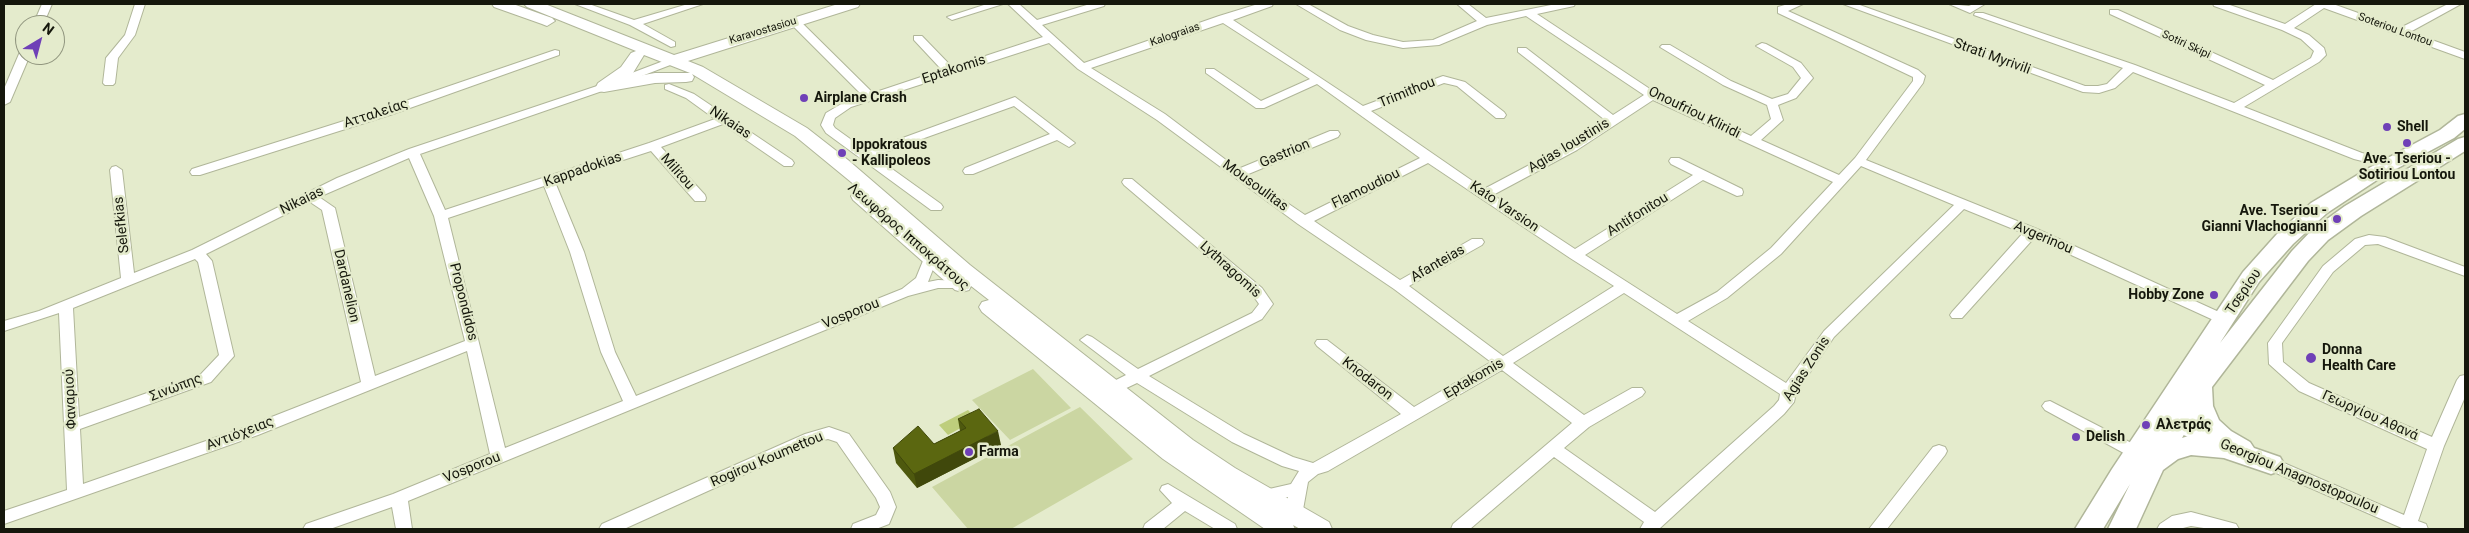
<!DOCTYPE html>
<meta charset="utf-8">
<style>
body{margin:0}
#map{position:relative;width:2469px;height:533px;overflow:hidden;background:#e4ebcc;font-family:Roboto,sans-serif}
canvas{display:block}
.frame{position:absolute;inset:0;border:5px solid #15170c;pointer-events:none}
.north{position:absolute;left:15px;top:15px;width:50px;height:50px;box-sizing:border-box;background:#e4ebcc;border:1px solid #91967f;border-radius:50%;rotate:37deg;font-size:14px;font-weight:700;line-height:20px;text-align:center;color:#15170c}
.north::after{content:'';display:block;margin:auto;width:18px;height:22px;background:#6f40b7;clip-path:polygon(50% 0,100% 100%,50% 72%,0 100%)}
</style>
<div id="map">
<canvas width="2469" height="533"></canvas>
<div class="frame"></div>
<div class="north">N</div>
</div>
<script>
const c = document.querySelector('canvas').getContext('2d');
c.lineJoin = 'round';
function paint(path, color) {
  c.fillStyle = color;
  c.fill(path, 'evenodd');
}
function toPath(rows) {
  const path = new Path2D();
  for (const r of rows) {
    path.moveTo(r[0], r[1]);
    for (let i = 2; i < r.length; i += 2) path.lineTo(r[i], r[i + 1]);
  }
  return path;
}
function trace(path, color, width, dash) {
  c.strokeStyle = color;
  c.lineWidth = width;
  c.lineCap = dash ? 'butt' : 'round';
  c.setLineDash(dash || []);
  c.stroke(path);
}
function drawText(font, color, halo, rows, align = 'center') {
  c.font = font + ' Roboto,sans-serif';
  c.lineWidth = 5;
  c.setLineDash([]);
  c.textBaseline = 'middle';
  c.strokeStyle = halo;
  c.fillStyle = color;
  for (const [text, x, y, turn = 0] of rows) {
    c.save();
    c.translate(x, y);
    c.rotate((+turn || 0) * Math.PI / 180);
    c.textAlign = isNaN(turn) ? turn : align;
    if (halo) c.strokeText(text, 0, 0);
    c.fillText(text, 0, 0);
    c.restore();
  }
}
paint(toPath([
 [1033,369,1071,408,1010,440,972,400],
 [1080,407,1133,459,1011,529,968,529,932,487]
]), '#cbd6a2');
paint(toPath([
 [968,410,977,419,948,435,939,425]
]), '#bece7c');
const street = toPath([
 [42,4,52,4,43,25,33,25,42,4],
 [135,4,145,4,135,35,118,58,115,83,113,85,105,85,103,83,106,58,125,35,135,4],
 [575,4,589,4,634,20,688,4,703,4,643,24,675,42,675,46,671,47,630,25,575,4],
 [987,4,1003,4,952,20,947,17,987,4],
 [1008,4,1019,4,1037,20,1090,4,1105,4,1104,6,1042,25,1084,63,1219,16,1258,4,1273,4,1272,6,1233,20,1363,106,1443,76,1465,82,1504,112,1506,115,1504,118,1496,118,1457,86,1444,83,1371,111,1484,189,1569,144,1605,120,1518,52,1518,48,1526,48,1613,115,1644,95,1526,16,1487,25,1439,45,1403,48,1366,40,1340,30,1296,4,1308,4,1348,26,1373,35,1403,42,1433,40,1477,21,1457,4,1468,4,1486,18,1556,4,1575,4,1574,6,1537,14,1656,93,1751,136,1771,119,1767,105,1723,85,1660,47,1662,45,1670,45,1731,81,1772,99,1788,94,1801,78,1793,67,1756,46,1762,43,1766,44,1801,63,1813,78,1796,98,1778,105,1783,120,1761,140,1839,175,1855,158,1913,81,1913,77,1778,13,1778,7,1788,4,1803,4,1788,11,1918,70,1925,76,1923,83,1866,160,2037,229,2230,317,2232,320,2225,325,2220,323,2034,238,1962,318,1952,318,1950,315,1952,312,2023,233,1964,209,1834,337,1796,393,1794,402,1784,414,1659,529,1640,529,1644,522,1554,457,1470,529,1451,529,1453,524,1572,423,1502,370,1328,471,1318,474,1308,482,1302,515,1300,520,1294,521,1288,520,1286,515,1288,497,1262,502,1256,500,1254,496,1256,492,1291,484,1299,471,1282,466,1232,442,1137,383,1118,392,1108,392,1105,388,1108,384,1126,375,1080,340,1087,335,1092,337,1138,369,1252,313,1259,304,1252,294,1124,185,1122,182,1124,179,1132,179,1262,288,1273,304,1262,319,1149,376,1244,434,1293,457,1313,463,1401,414,1317,346,1315,343,1317,340,1327,340,1414,407,1491,362,1394,289,1298,224,1157,120,1078,69,1049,43,851,107,835,118,833,125,835,128,867,151,1015,97,1075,143,1069,147,1057,140,973,174,965,174,963,171,965,168,1050,134,1014,106,874,156,941,204,943,207,941,210,931,210,826,133,821,125,826,113,843,103,863,96,790,23,790,19,798,19,873,93,942,70,914,40,914,36,922,36,952,67,1043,37,1008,4],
 [1223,23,1310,79,1261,101,1214,69,1206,69,1206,73,1256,108,1264,108,1317,84,1420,158,1305,215,1246,175,1338,137,1340,134,1338,131,1330,131,1238,169,1165,114,1091,68,1223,23],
 [1653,100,1833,182,1771,248,1717,292,1677,314,1585,255,1703,180,1737,196,1742,195,1743,192,1742,189,1679,158,1671,158,1669,161,1671,164,1693,175,1575,249,1493,195,1577,150,1653,100],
 [1428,163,1570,258,1614,286,1503,356,1409,286,1482,245,1484,242,1482,239,1472,239,1400,280,1314,221,1428,163],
 [1861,166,1954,205,1824,331,1786,383,1688,321,1727,298,1781,254,1861,166],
 [1624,293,1780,394,1779,400,1774,406,1655,512,1564,448,1589,427,1642,396,1645,392,1642,388,1632,388,1584,415,1513,363,1624,293],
 [1843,4,1857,4,2085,86,2098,86,2107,84,2123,68,1974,15,1975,13,1983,13,2135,65,2234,103,2265,85,2110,14,2110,10,2118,10,2273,80,2311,58,2314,51,2301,39,2282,30,2214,6,2213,4,2227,4,2285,24,2316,4,2333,4,2400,28,2448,4,2461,4,2410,32,2465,52,2465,59,2324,8,2294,28,2309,35,2324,48,2326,55,2319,62,2244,107,2362,153,2394,161,2396,164,2390,168,2354,159,2133,72,2115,88,2099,93,2083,92,1843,4],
 [1949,4,1969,6,1973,4,1985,4,1970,13,1949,4],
 [555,50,559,51,559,55,393,114,200,175,192,175,190,172,192,169,385,108,555,50],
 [25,51,25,55,30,55,10,102,4,105,4,89,19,54,25,51],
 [674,57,680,60,678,62,608,89,420,154,445,210,649,143,715,119,686,98,665,89,665,85,669,84,694,94,792,160,794,163,792,166,784,166,723,124,661,147,705,195,706,198,705,201,695,201,651,151,555,182,584,252,615,352,636,396,902,289,916,278,925,256,935,256,937,259,928,282,938,280,962,281,967,282,969,285,967,288,938,288,908,296,408,501,412,529,396,529,392,507,330,529,303,529,306,524,393,494,490,454,467,351,258,435,4,524,4,511,67,490,59,313,4,331,4,321,39,311,121,278,110,170,112,167,116,166,122,170,134,273,192,250,337,178,409,149,600,85,674,57],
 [409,158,434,216,465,341,375,376,335,208,319,197,409,158],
 [544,186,570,252,601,352,623,401,505,448,448,218,544,186],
 [310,202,322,210,361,382,246,427,83,484,80,429,211,382,234,356,212,261,206,254,310,202],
 [195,259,198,262,219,355,201,374,79,417,73,308,195,259],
 [2369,235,2385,237,2465,267,2465,276,2378,244,2365,245,2333,272,2282,343,2283,362,2309,383,2432,437,2457,380,2460,376,2465,375,2465,397,2444,446,2418,521,2426,524,2428,529,2404,529,2258,465,2256,461,2258,457,2264,455,2270,457,2404,515,2427,449,2299,391,2269,364,2268,343,2323,266,2355,239,2369,235],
 [2050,401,2143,449,2145,453,2143,457,2137,459,2131,457,2045,410,2042,406,2045,402,2050,401],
 [2177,420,2227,440,2229,444,2227,448,2221,450,2171,430,2169,426,2171,422,2177,420],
 [829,427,849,434,890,492,896,507,889,524,876,529,851,529,853,524,876,515,880,507,876,498,837,442,828,439,816,442,624,529,599,529,602,524,805,434,829,427],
 [1939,445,1945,447,1947,451,1945,455,1887,529,1869,529,1933,447,1939,445],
 [1168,484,1235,524,1237,529,1215,529,1185,511,1163,529,1143,529,1145,524,1172,503,1160,490,1162,486,1168,484],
 [2191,512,2236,524,2239,529,2210,529,2191,526,2179,529,2157,529,2160,524,2172,516,2191,512]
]);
const secondary = toPath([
 [492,4,513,4,552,18,555,21,547,26,542,24,494,7,492,4],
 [524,4,545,4,674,55,838,4,860,4,858,7,688,61,703,67,807,128,848,160,970,265,1193,440,1235,468,1329,522,1332,529,1300,529,1293,525,1295,529,1265,529,1163,459,982,312,979,307,982,302,989,300,971,286,969,290,962,292,955,290,853,200,851,196,853,192,862,191,795,136,692,74,694,77,692,81,686,82,655,83,604,92,598,91,596,87,598,83,621,67,631,53,636,51,527,7,524,4],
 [644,55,690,73,655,73,627,78,633,73,644,55]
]);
const primary = toPath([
 [2465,114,2465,129,2454,138,2383,176,2327,213,2293,244,2259,282,2220,343,2292,251,2312,230,2345,206,2458,139,2465,137,2465,151,2361,216,2328,240,2308,261,2212,387,2213,406,2219,420,2231,431,2250,442,2254,448,2280,457,2284,464,2280,471,2271,474,2224,458,2191,455,2178,459,2163,470,2136,529,2108,529,2130,484,2103,529,2075,529,2112,469,2243,272,2277,234,2311,203,2369,168,2440,130,2458,116,2465,114],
 [2193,419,2199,432,2205,437,2191,435,2182,438,2193,419]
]);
trace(street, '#b0b699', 2);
trace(secondary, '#b0b699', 2);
trace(primary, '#b0b699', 3);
paint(street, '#fff');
paint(secondary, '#fff');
paint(primary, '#fff');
paint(toPath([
 [958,419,1001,445,917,488,896,463,893,448,934,444,960,431]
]), '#4e590e');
paint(toPath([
 [998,431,1001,445,917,488,914,474]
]), '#40480b');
const building = toPath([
 [979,409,998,431,914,474,893,448,918,426,934,444,966,428,958,419,979,409]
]);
paint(building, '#5b6710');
trace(building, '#40480b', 1);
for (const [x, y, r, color] of [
 [804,98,5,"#6f40b7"],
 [2387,127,5,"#6f40b7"],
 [2407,143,5,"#6f40b7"],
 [842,153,5,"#6f40b7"],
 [2337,219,5,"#6f40b7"],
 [2214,295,5,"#6f40b7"],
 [2311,358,6,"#6f40b7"],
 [2146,425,5,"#6f40b7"],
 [2076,437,5,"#6f40b7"],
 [969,452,5,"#6f40b7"]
]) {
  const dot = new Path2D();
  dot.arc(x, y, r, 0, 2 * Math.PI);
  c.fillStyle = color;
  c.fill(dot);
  trace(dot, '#e4ebcc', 2);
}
drawText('11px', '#15170c', '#e4ebcc', [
 ["Soteriou Lontou",2395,30,20],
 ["Karavostasiou",763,31,-17],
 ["Kalograias",1175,35,-19],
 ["Sotiri Skipi",2186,45,25]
]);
drawText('14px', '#15170c', '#e4ebcc', [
 ["Strati Myrivili",1992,57,20],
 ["Eptakomis",954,70,-18],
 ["Trimithou",1407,93,-22],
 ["Onoufriou Kliridi",1694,113,26],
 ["Ατταλείας",376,114,-18],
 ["Nikaias",730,123,34],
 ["Agias Ioustinis",1569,146,-31],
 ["Gastrion",1285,154,-23],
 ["Kappadokias",583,170,-19],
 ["Militou",677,172,48],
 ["Mousoulitas",1255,186,36],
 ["Flamoudiou",1366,189,-26],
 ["Nikaias",302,201,-26],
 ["Kato Varsion",1504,207,34],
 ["Antifonitou",1638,215,-32],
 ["Selefkias",122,225,-96],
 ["Λεωφόρος Ιπποκράτους",908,237,41],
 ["Avgerinou",2043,238,23],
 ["Afanteias",1438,264,-30],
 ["Lythragomis",1230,270,42],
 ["Dardanelion",346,286,77],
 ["Τσερίου",2244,292,-56],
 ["Propondidos",463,302,76],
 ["Vosporou",851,314,-22],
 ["Agias Zonis",1807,369,-57],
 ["Knodaron",1367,379,38],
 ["Eptakomis",1474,379,-30],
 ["Σινώπης",176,388,-21],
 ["Φαναριού",71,399,-93],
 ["Γεωργίου Αθανά",2370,416,24],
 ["Αντιόχειας",240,434,-21],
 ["Rogirou Koumettou",767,460,-23],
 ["Vosporou",472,468,-22],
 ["Georgiou Anagnostopoulou",2299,477,23]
]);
drawText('bold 14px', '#15170c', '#e4ebcc', [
 ["Airplane Crash",814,98],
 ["Shell",2397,127],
 ["Ippokratous",852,145],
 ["- Kallipoleos",852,161],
 ["Ave. Tseriou -",2407,159,"center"],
 ["Sotiriou Lontou",2407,175,"center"],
 ["Ave. Tseriou -",2327,211,"right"],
 ["Gianni Vlachogianni",2327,227,"right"],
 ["Hobby Zone",2204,295,"right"],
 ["Donna",2322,350],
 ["Health Care",2322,366],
 ["Αλετράς",2156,425],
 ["Delish",2086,437],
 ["Farma",979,452]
], 'left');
</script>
